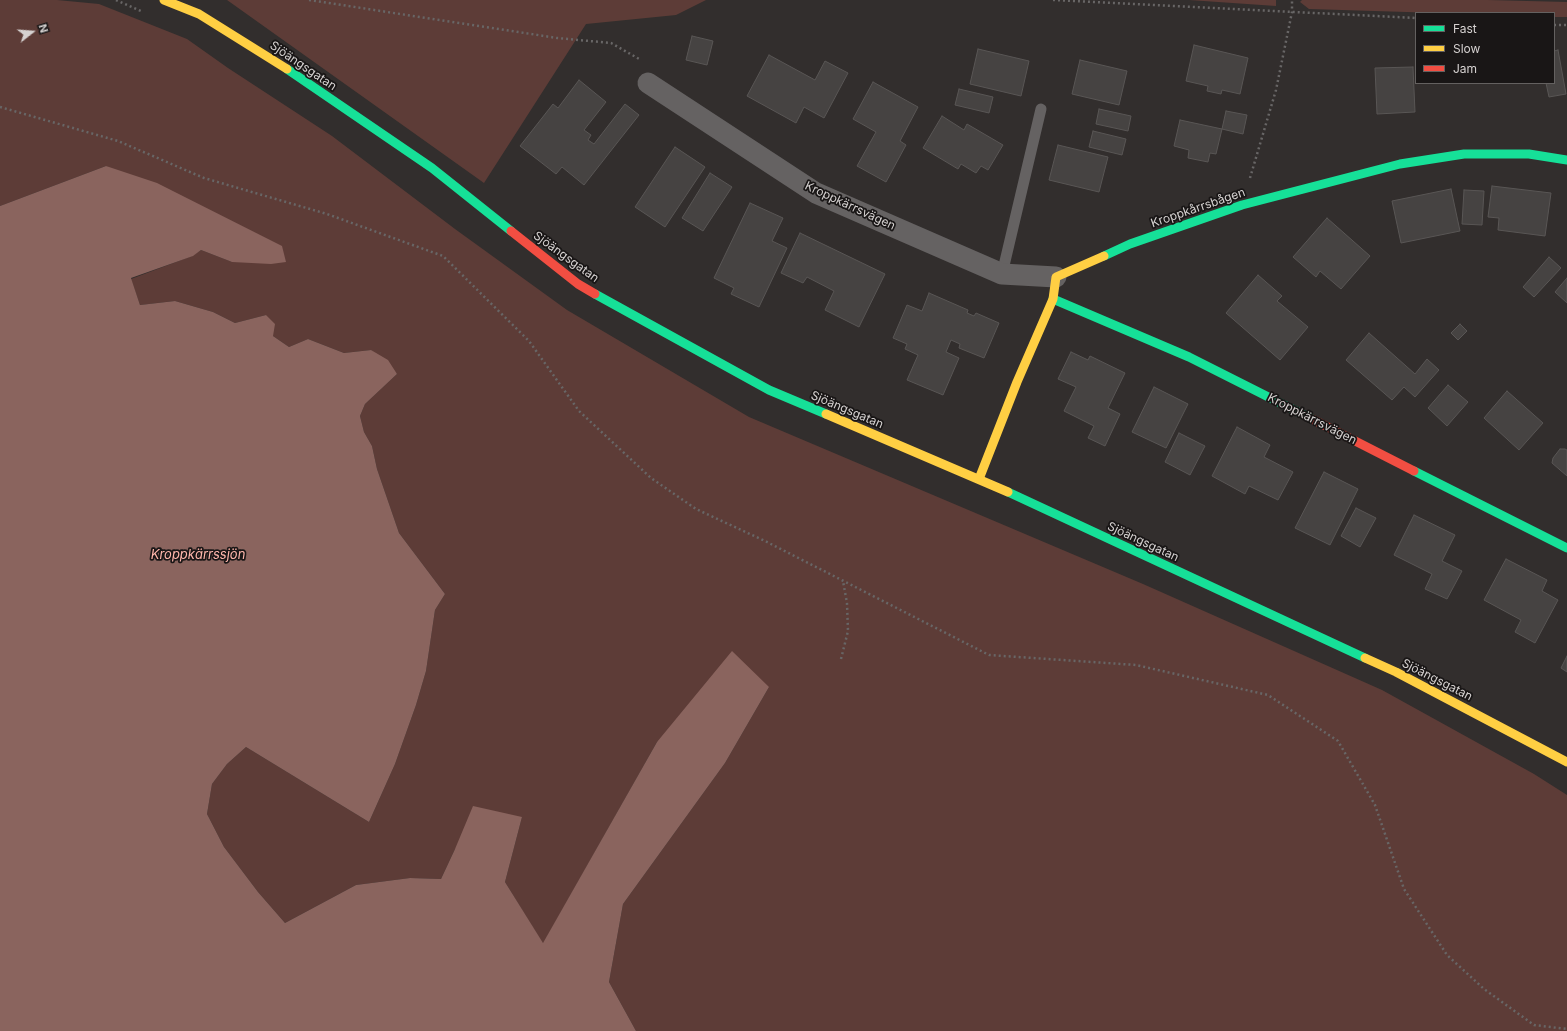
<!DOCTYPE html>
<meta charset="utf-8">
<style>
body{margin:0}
#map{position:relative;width:1567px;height:1031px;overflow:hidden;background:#322e2d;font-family:Inter,sans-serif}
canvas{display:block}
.legend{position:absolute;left:1415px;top:12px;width:140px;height:72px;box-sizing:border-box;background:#191616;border:1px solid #646160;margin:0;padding:5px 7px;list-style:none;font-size:12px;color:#d5d1d0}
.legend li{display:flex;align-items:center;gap:8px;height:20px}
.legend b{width:20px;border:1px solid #646160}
.north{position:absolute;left:12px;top:12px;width:40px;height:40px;-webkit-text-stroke:3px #191616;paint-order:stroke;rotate:73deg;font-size:11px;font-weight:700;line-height:16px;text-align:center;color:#d5d1d0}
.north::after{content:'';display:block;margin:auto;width:14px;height:18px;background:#d5d1d0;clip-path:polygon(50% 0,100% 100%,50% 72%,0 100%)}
</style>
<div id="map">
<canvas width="1567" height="1031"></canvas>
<ul class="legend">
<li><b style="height:5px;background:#16e098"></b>Fast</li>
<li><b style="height:5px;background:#ffcf43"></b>Slow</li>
<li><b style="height:5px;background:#f24e42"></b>Jam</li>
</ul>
<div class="north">N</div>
</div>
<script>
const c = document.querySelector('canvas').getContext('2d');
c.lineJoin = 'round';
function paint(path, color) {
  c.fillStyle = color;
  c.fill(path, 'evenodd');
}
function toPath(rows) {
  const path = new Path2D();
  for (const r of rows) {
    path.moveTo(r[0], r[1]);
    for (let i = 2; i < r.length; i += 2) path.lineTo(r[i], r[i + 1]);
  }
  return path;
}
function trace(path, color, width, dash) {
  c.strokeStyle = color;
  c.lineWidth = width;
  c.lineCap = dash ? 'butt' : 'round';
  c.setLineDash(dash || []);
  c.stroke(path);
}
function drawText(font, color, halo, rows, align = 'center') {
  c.font = font + ' Inter,sans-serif';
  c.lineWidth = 3.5;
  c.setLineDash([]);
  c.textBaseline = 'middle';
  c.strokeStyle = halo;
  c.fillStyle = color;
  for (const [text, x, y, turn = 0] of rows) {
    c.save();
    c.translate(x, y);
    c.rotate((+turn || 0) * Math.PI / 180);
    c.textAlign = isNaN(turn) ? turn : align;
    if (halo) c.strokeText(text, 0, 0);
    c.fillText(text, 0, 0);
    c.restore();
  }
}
paint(toPath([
 [0,0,57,0,99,4,187,39,228,68,332,136,455,229,567,310,749,417,1143,584,1382,690,1534,774,1567,795,1567,1031,636,1031,609,982,623,904,725,763,769,687,657,742,543,944,505,882,522,817,455,849,441,879,410,878,356,885,285,923,258,892,224,847,207,814,212,784,227,764,246,747,369,822,395,764,416,705,426,671,435,610,445,594,399,533,377,469,372,446,364,432,360,416,365,404,397,374,371,350,344,353,308,339,289,347,273,336,266,315,235,323,213,312,175,301,140,305,131,279,192,256,201,250,232,262,106,166,0,206],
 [227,0,706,0,676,15,586,24,484,183],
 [1189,0,1276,0,1276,6],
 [1302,0,1488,0,1567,2,1567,17,1554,17,1554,13,1439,13,1309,9,1300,2]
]), '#5d3c37');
paint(toPath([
 [106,166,157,183,282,246,286,262,271,264,232,262,201,250,193,256,131,278,140,305,175,301,213,312,235,323,266,315,275,324,273,336,289,347,308,339,344,353,371,350,388,360,397,374,365,404,360,416,364,432,372,446,377,469,399,533,445,594,435,610,426,671,416,705,395,764,369,822,246,747,227,764,212,784,207,814,224,847,258,892,285,923,356,885,410,878,441,879,455,849,473,806,522,817,505,882,543,943,657,742,732,651,769,687,725,763,623,904,609,982,636,1031,0,1031,0,206]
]), '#8a645e');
const building = toPath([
 [692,36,713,41,707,65,686,60,692,36],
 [1194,45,1248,58,1240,94,1222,90,1221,94,1207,91,1208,86,1186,81,1194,45],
 [978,49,1029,61,1021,96,970,84,978,49],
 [1558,50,1566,94,1549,97,1546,83,1554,83,1554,51,1558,50],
 [769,55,815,80,825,61,848,73,824,118,804,107,796,123,747,96,769,55],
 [1080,60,1127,71,1119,105,1072,94,1080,60],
 [1413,67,1415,112,1377,114,1375,68,1413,67],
 [579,80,606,102,584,130,591,135,588,140,594,144,625,104,639,115,584,185,562,167,556,174,520,146,553,104,558,108,579,80],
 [873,82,918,107,900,141,906,145,886,182,857,166,876,132,853,119,873,82],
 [959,89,993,97,989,113,955,105,959,89],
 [1099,109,1131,116,1128,131,1096,124,1099,109],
 [1226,111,1247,115,1243,134,1222,129,1226,111],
 [942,116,964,130,967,124,1003,145,988,170,981,166,976,173,961,164,958,169,923,148,942,116],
 [1180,120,1222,129,1216,154,1210,153,1208,162,1188,158,1189,150,1174,146,1180,120],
 [1093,131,1126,139,1122,155,1089,147,1093,131],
 [1058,145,1108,157,1099,192,1049,180,1058,145],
 [675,147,705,167,665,227,635,207,675,147],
 [710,173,732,187,703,231,682,218,710,173],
 [1492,186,1551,193,1545,236,1498,230,1499,218,1488,217,1492,186],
 [1451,189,1460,231,1401,243,1392,201,1451,189],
 [1464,190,1484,191,1482,225,1462,224,1464,190],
 [750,203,783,218,772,241,787,248,759,307,731,294,734,288,714,278,750,203],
 [1327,218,1370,256,1341,289,1320,271,1316,277,1293,257,1327,218],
 [800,233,885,274,859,327,825,310,834,291,807,277,803,283,781,273,800,233],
 [1549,257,1561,268,1534,297,1523,287,1549,257],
 [1258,275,1282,296,1277,301,1308,327,1280,360,1226,313,1258,275],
 [1567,278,1567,303,1555,292,1567,278],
 [929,293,968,310,967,313,974,316,976,313,999,323,984,358,959,348,960,344,951,340,946,352,959,358,943,395,907,380,918,355,905,349,907,344,893,338,907,305,922,311,929,293],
 [1460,324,1467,331,1458,340,1451,333,1460,324],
 [1369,333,1415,374,1427,359,1439,370,1415,397,1404,387,1392,400,1346,360,1369,333],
 [1071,352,1088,360,1090,356,1125,373,1108,408,1120,414,1105,446,1088,438,1094,426,1064,411,1076,387,1058,379,1071,352],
 [1448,385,1468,402,1447,426,1428,408,1448,385],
 [1154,387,1188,404,1166,448,1132,432,1154,387],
 [1507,391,1543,423,1519,450,1484,418,1507,391],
 [1237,427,1270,445,1264,457,1293,472,1278,500,1249,486,1245,494,1212,476,1237,427],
 [1179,433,1205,446,1190,475,1165,462,1179,433],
 [1560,449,1565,449,1567,450,1567,476,1552,463,1553,458,1560,449],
 [1324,472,1358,489,1330,545,1295,528,1324,472],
 [1356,508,1376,518,1360,547,1341,536,1356,508],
 [1414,515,1455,535,1442,561,1462,571,1447,599,1425,589,1432,574,1394,555,1414,515],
 [1506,559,1547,580,1542,591,1558,600,1535,643,1515,632,1521,620,1484,600,1506,559],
 [1567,656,1567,672,1561,668,1567,656]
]);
paint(building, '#464342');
trace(building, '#595655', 1);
trace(toPath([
 [116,0,143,12],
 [309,0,557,38,611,43,641,60],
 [1053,0,1416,18],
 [1554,25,1567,25],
 [0,107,118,141,204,178,327,214,443,256,529,341,579,411,651,478,696,509,765,541,989,655,1136,665,1268,695,1338,741,1375,805,1404,889,1447,955,1484,989,1534,1025,1567,1029],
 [1250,178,1276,90,1292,12,1292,0],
 [841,659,848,631,847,603,843,581]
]), '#686666', 2.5, [2, 3]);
trace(toPath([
 [1002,274,1041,109]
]), '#656262', 11);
trace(toPath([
 [648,83,816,193,1002,274,1056,277]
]), '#656262', 21);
trace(toPath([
 [287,69,432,168,511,231],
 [1104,256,1130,244,1242,205,1400,164,1464,154,1529,154,1567,160],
 [595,294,769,390,826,414],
 [1053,299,1189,357,1312,419],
 [1414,471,1567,548],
 [1008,492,1365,658]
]), '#16e098', 9);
trace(toPath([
 [164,0,199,14,287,69],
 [826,414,1008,492],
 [979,479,1017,382,1053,299,1056,277,1104,256],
 [1365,658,1396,672,1567,762]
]), '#ffcf43', 9);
trace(toPath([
 [511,231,578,284,595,294],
 [1312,419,1414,471]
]), '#f24e42', 9);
drawText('12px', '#d5d1d0', '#191616', [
 ["Sjöängsgatan",303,66,34],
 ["Kroppkärrsvägen",850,206,25],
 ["Kroppkårrsbågen",1198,208,-19],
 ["Sjöängsgatan",566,257,36],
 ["Sjöängsgatan",847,410,23],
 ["Kroppkärrsvägen",1312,419,27],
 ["Sjöängsgatan",1143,542,25],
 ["Sjöängsgatan",1437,680,27]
]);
drawText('italic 13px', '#ffb7ac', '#191616', [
 ["Kroppkärrssjön",198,555]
]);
</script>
